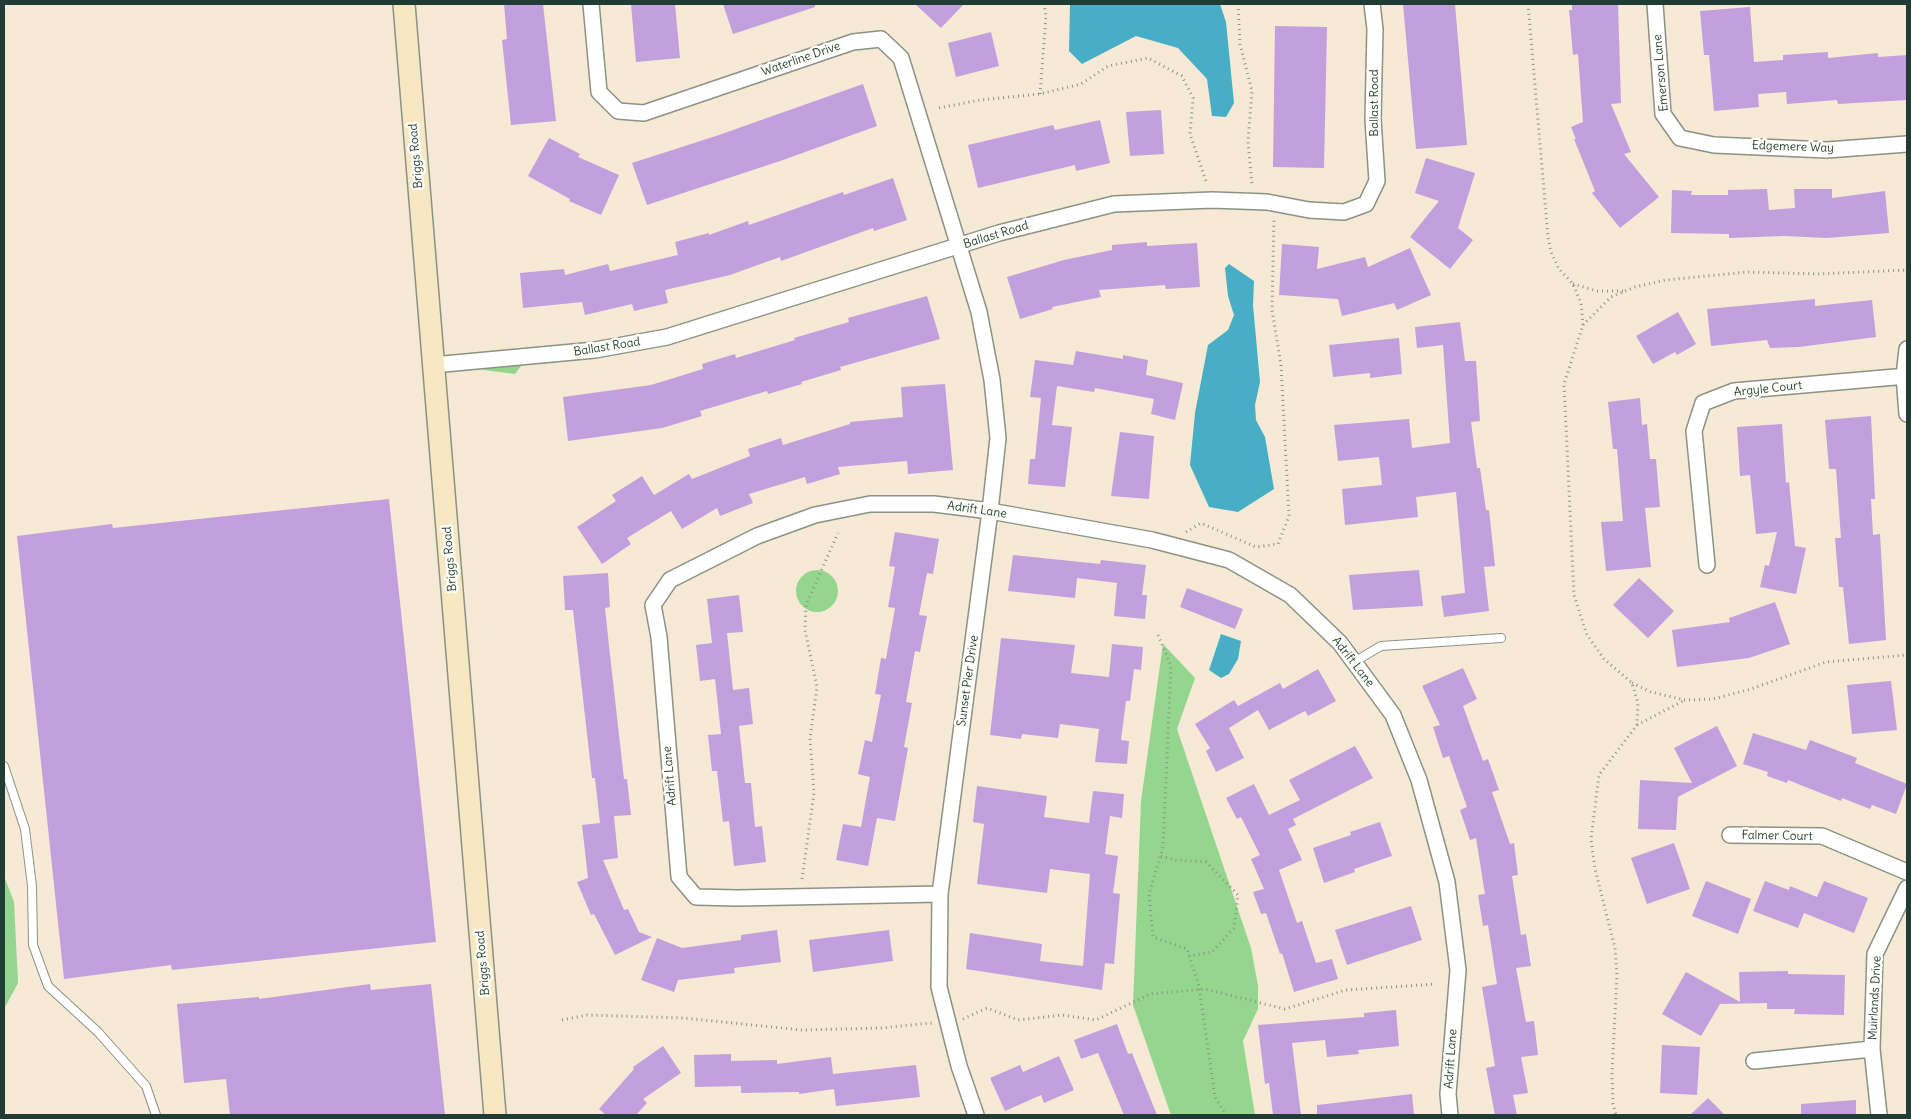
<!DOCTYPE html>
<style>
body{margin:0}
#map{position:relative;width:1911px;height:1119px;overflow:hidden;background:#f6e9d5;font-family:Delius,sans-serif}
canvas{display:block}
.frame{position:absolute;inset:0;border:5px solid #1f3d34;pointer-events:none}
</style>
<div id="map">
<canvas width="1911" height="1119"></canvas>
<div class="frame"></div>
</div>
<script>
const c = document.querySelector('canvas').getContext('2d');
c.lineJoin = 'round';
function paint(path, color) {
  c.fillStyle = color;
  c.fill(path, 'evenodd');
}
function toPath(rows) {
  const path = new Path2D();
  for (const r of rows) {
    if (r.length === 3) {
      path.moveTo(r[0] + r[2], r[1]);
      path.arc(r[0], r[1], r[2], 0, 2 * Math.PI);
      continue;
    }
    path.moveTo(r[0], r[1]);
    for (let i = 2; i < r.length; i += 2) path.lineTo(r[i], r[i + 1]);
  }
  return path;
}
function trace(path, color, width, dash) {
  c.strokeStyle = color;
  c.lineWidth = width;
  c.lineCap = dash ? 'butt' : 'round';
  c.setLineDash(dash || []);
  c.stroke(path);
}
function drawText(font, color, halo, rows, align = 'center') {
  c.font = font + ' Delius,sans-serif';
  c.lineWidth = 5;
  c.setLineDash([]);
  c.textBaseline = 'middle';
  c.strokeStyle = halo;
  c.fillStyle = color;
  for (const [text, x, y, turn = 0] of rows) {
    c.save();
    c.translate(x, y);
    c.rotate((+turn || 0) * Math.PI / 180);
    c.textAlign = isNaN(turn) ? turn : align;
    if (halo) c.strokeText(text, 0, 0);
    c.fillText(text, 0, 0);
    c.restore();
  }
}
paint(toPath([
 [516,350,521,366,515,374,484,370,482,355],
 [817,591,21],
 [1163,644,1195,678,1177,729,1251,948,1258,986,1258,1009,1243,1041,1255,1115,1171,1115,1133,1005,1141,801],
 [4,876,14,902,18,983,4,1009]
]), '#95d68e');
paint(toPath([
 [1070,4,1220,4,1226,22,1234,103,1226,117,1212,116,1207,79,1178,48,1136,36,1082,64,1069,51],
 [1229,264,1254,281,1253,305,1260,382,1255,405,1256,420,1265,437,1274,489,1238,512,1209,507,1190,465,1195,413,1208,345,1228,330,1234,315,1228,296,1225,268],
 [1221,634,1241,641,1238,659,1229,674,1221,678,1209,670]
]), '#47aec6');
paint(toPath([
 [504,4,543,4,556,121,511,125,502,40,507,39],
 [631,4,675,4,680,58,636,62],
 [723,4,815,4,815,7,733,34],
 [915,4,964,4,941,28],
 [1403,4,1455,4,1467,145,1416,149],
 [1572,4,1618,4,1621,103,1611,104,1631,152,1624,154,1659,197,1620,228,1592,193,1595,191,1574,139,1576,139,1571,127,1583,122,1578,54,1573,55,1569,10,1572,10],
 [1750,7,1754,62,1783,60,1783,55,1828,52,1828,58,1878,53,1878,57,1907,55,1907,100,1838,104,1837,100,1787,104,1786,92,1758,94,1759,107,1714,111,1709,55,1704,55,1700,11],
 [1275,26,1327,27,1324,168,1273,167],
 [991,32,999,66,956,77,948,43],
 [863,84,877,126,783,160,647,205,632,163,719,135],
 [1161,110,1164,154,1130,156,1126,112],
 [1100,120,1110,163,1076,171,1075,165,978,188,968,145,1053,125,1055,130],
 [549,138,580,154,578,157,619,175,601,215,569,201,570,199,528,176],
 [1426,158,1475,173,1458,228,1473,240,1450,269,1410,237,1439,201,1415,193],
 [893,178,907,220,874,231,873,228,781,261,780,257,730,275,665,290,668,303,634,311,632,304,585,315,582,302,523,308,520,273,564,269,565,275,608,264,610,271,678,255,675,242,709,233,709,235,748,221,749,225,843,192,844,195],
 [1767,189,1769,210,1795,208,1794,189,1832,189,1832,198,1885,191,1889,233,1827,238,1784,236,1729,238,1729,234,1671,233,1672,190,1692,191,1691,195,1728,195,1728,190],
 [1147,242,1147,246,1197,243,1200,287,1166,289,1165,285,1099,290,1101,297,1052,307,1053,309,1020,319,1007,277,1064,260,1112,250,1112,245],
 [1282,244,1319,247,1317,269,1365,257,1368,267,1410,248,1431,295,1397,310,1394,303,1342,316,1338,299,1279,295],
 [927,296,940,339,840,367,841,370,801,382,802,384,768,394,767,391,700,411,702,416,662,428,568,441,563,397,651,385,703,369,702,364,735,354,736,358,795,340,794,338,849,322,848,318],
 [1815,299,1815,306,1872,300,1876,337,1799,347,1770,348,1767,340,1711,346,1707,309],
 [1678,312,1696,344,1677,355,1675,352,1653,364,1636,336],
 [1460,322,1465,361,1476,361,1480,421,1471,422,1477,468,1480,468,1486,510,1489,510,1495,566,1484,567,1489,611,1444,617,1441,596,1465,593,1456,492,1416,497,1418,517,1345,525,1342,489,1382,485,1379,457,1338,461,1334,425,1409,419,1412,448,1450,443,1443,345,1417,348,1415,327],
 [1399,338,1402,374,1370,378,1370,373,1333,377,1329,345],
 [1076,351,1123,359,1123,355,1148,360,1146,375,1183,383,1175,420,1151,414,1154,399,1095,388,1094,392,1057,386,1052,425,1072,427,1065,487,1028,484,1030,459,1035,459,1041,398,1030,397,1035,360,1073,365],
 [945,384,953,470,908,474,907,461,838,467,840,474,807,484,805,477,749,494,753,503,720,516,717,508,682,529,671,511,627,538,631,544,602,564,577,527,616,501,612,495,642,476,654,495,689,474,692,479,750,456,748,449,781,438,783,445,850,424,850,422,903,417,901,387],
 [1640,398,1642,425,1647,424,1650,459,1656,459,1660,507,1645,508,1651,567,1606,571,1601,522,1623,521,1617,449,1613,449,1608,402],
 [1871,416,1875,499,1871,499,1873,535,1880,534,1886,640,1849,644,1843,587,1839,587,1835,538,1841,538,1836,469,1829,469,1825,420],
 [1782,424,1786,483,1789,482,1795,546,1806,548,1796,594,1760,587,1765,565,1769,566,1777,532,1756,534,1750,475,1740,476,1737,427],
 [1120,432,1154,436,1149,499,1111,496],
 [389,499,436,942,172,970,171,965,64,979,17,536,112,524,113,528],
 [895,532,939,539,933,574,927,573,919,615,927,616,920,652,915,651,906,702,912,703,904,747,908,748,895,821,877,818,868,866,836,860,843,824,861,827,870,777,858,774,865,740,872,742,881,695,875,694,881,658,886,659,895,608,888,607,895,567,889,566],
 [1013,555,1100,564,1101,560,1146,565,1142,595,1147,595,1145,619,1114,616,1117,583,1077,578,1075,598,1008,591],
 [1419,570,1423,606,1353,610,1349,575],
 [608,573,610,607,605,608,609,646,624,779,627,779,631,815,614,816,618,858,603,860,624,910,628,909,639,932,652,937,615,955,594,914,591,915,577,882,588,878,582,825,600,823,595,778,592,778,573,610,565,610,563,576],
 [1639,578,1674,611,1648,638,1613,605],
 [1187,588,1243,609,1235,629,1180,607],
 [739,595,743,632,727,633,733,690,749,688,753,724,739,726,745,783,751,783,755,827,762,826,766,862,734,866,729,821,723,822,717,771,712,771,708,735,721,734,715,679,700,681,696,645,712,643,707,599],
 [1775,602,1790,644,1749,658,1677,667,1672,630,1730,622,1729,618],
 [1001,638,1075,645,1071,673,1109,677,1112,644,1143,647,1141,670,1134,669,1130,701,1126,701,1121,740,1129,741,1127,764,1095,762,1099,729,1060,724,1058,738,1022,734,1021,739,990,735],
 [1463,668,1477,699,1463,706,1483,761,1488,759,1499,790,1492,792,1510,844,1514,843,1518,875,1512,876,1521,935,1526,934,1531,966,1516,968,1526,1022,1534,1021,1538,1055,1521,1057,1528,1093,1513,1095,1517,1115,1495,1115,1486,1068,1495,1066,1482,987,1497,984,1488,925,1483,926,1478,895,1485,894,1476,838,1470,840,1460,810,1467,807,1449,756,1443,758,1433,727,1440,725,1422,686],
 [1318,669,1336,701,1308,716,1305,711,1269,730,1258,710,1229,728,1244,758,1216,772,1206,751,1210,748,1195,724,1234,700,1238,706,1280,683,1283,689],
 [1891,681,1897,730,1852,734,1847,685],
 [1717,726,1737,766,1678,797,1676,830,1638,829,1640,780,1692,783,1674,748],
 [1753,733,1806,750,1810,740,1857,758,1855,763,1907,784,1896,814,1872,805,1870,809,1842,798,1841,801,1788,780,1787,783,1767,776,1768,772,1743,764],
 [1355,746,1373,778,1293,819,1296,825,1288,829,1302,860,1279,870,1297,923,1302,921,1316,963,1332,959,1338,979,1294,992,1282,953,1280,954,1266,913,1261,914,1253,892,1264,889,1251,859,1260,855,1241,817,1237,819,1226,798,1254,784,1269,815,1300,800,1289,780],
 [977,786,1047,796,1044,817,1089,823,1093,791,1124,794,1122,818,1110,816,1105,854,1118,856,1113,893,1120,894,1114,964,1105,963,1102,990,966,969,970,933,1042,944,1040,961,1083,966,1090,874,1050,869,1047,893,977,884,984,824,973,822],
 [1380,822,1392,856,1354,869,1355,872,1324,883,1313,848,1351,835,1350,832],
 [1674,843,1690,889,1647,904,1631,858],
 [1706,881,1751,899,1738,934,1692,916],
 [1765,881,1789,890,1790,886,1817,897,1824,881,1868,898,1854,933,1804,913,1798,928,1753,911],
 [1411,906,1422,940,1347,965,1335,930],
 [777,930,781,962,734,968,735,973,678,980,674,992,641,980,657,938,682,948,741,940,741,935],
 [889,930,893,961,813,972,809,940],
 [1788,971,1788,974,1845,975,1844,1015,1794,1014,1795,1009,1767,1009,1767,1003,1720,1004,1701,1036,1662,1014,1686,972,1740,1002,1739,972],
 [370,984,371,990,431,984,445,1115,230,1115,226,1079,184,1083,177,1004,259,997,259,999],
 [1396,1010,1399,1046,1358,1050,1359,1054,1327,1057,1325,1040,1292,1043,1301,1115,1273,1115,1269,1083,1265,1084,1258,1025,1364,1017,1364,1013],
 [1117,1024,1128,1054,1132,1053,1157,1115,1124,1115,1098,1053,1081,1059,1074,1040],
 [1662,1045,1700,1047,1697,1095,1660,1093],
 [663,1046,681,1073,643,1099,647,1103,636,1115,606,1115,599,1109,634,1069,633,1067],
 [731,1054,731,1061,777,1060,777,1064,831,1057,833,1074,916,1065,920,1097,836,1106,834,1089,799,1094,799,1092,741,1093,741,1086,695,1087,694,1055],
 [1059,1056,1074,1090,1044,1103,1041,1095,1005,1111,990,1078,1020,1065,1023,1072],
 [1412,1094,1414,1115,1317,1115,1317,1105],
 [1708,1098,1725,1115,1690,1115],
 [1856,1100,1856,1115,1801,1115,1801,1104]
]), '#c49fdd');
const service = toPath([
 [1354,662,1381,646,1501,638],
 [4,766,25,829,32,886,33,945,48,986,98,1032,146,1086,156,1115]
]);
const minor = toPath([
 [591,4,599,92,618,111,644,113,853,42,881,39,901,58,979,312,992,380,998,438,990,511,940,894,939,987,959,1066,976,1115],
 [1655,4,1663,114,1680,138,1714,145,1827,150,1907,144],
 [1907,349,1904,376,1907,414],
 [433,365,595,350,667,337,999,233,1114,204,1212,200,1267,202,1309,210,1344,212,1366,204,1377,181,1373,119,1375,29,1372,4],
 [1707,565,1694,431,1703,403,1734,391,1907,376],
 [1730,835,1822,836,1907,872],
 [940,894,738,898,696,897,679,877,659,637,653,605,670,580,757,536,815,515,870,504,934,504,990,511,1152,540,1229,560,1290,595,1340,643,1393,715,1419,780,1447,882,1458,970,1448,1094,1450,1115],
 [1754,1061,1872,1049],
 [1879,1115,1872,1049,1875,954,1907,888]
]);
const secondary = toPath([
 [404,4,495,1115]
]);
trace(service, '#8a9384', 10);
trace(minor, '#8a9384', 18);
trace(secondary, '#8a9384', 24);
trace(toPath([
 [1238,4,1240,44,1252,91,1248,141,1252,185],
 [1528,4,1548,237,1551,252,1559,269,1573,284,1581,303,1583,325,1564,384,1574,595,1587,635,1604,659,1632,683,1638,703,1637,725,1599,775,1591,839,1595,869,1615,948,1617,975,1612,1073,1613,1104,1616,1115],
 [1040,94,1046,16,1044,4],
 [939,108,980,100,1040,94,1081,84,1108,66,1148,58,1182,76,1193,98,1190,134,1206,181],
 [1573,284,1597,291,1623,291],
 [1583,325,1611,297,1635,287,1666,280,1748,272,1818,274,1907,270],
 [1186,532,1201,523,1256,547,1278,544,1289,516,1281,365,1272,310,1274,218],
 [1158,635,1171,666,1163,847,1149,894,1153,937,1187,949,1199,986,1215,1097,1226,1115],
 [1632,683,1651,692,1685,700,1713,699,1751,689,1826,662,1907,655],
 [1637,725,1685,700],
 [1161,856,1176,860,1206,862,1238,895,1234,928,1212,952,1189,956],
 [802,879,814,793,810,738,817,687,805,630,806,605,838,533],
 [963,1019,987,1008,1018,1020,1062,1015,1096,1020,1150,994,1205,989,1285,1009,1346,990,1436,984],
 [562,1020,587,1015,683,1018,802,1030,881,1028,932,1023]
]), '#8a9384', 3, [1, 4]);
trace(service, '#fff', 8);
trace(minor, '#fff', 15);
trace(secondary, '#f7e8c3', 21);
drawText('12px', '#1f3d34', '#fdfcf7', [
 ["Waterline Drive",801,59,-19],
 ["Emerson Lane",1661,73,-95],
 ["Ballast Road",1375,103,-90],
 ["Edgemere Way",1793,147,2],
 ["Briggs Road",416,156,-95],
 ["Ballast Road",996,235,-17],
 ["Ballast Road",607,347,-9],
 ["Argyle Court",1768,389,-6],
 ["Adrift Lane",977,510,8],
 ["Briggs Road",450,559,-95],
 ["Adrift Lane",1353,662,52],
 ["Sunset Pier Drive",968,681,-82],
 ["Adrift Lane",670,776,-95],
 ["Falmer Court",1777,836,1],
 ["Briggs Road",483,963,-95],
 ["Muirlands Drive",1875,998,-87],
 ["Adrift Lane",1451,1059,-86]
]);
</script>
